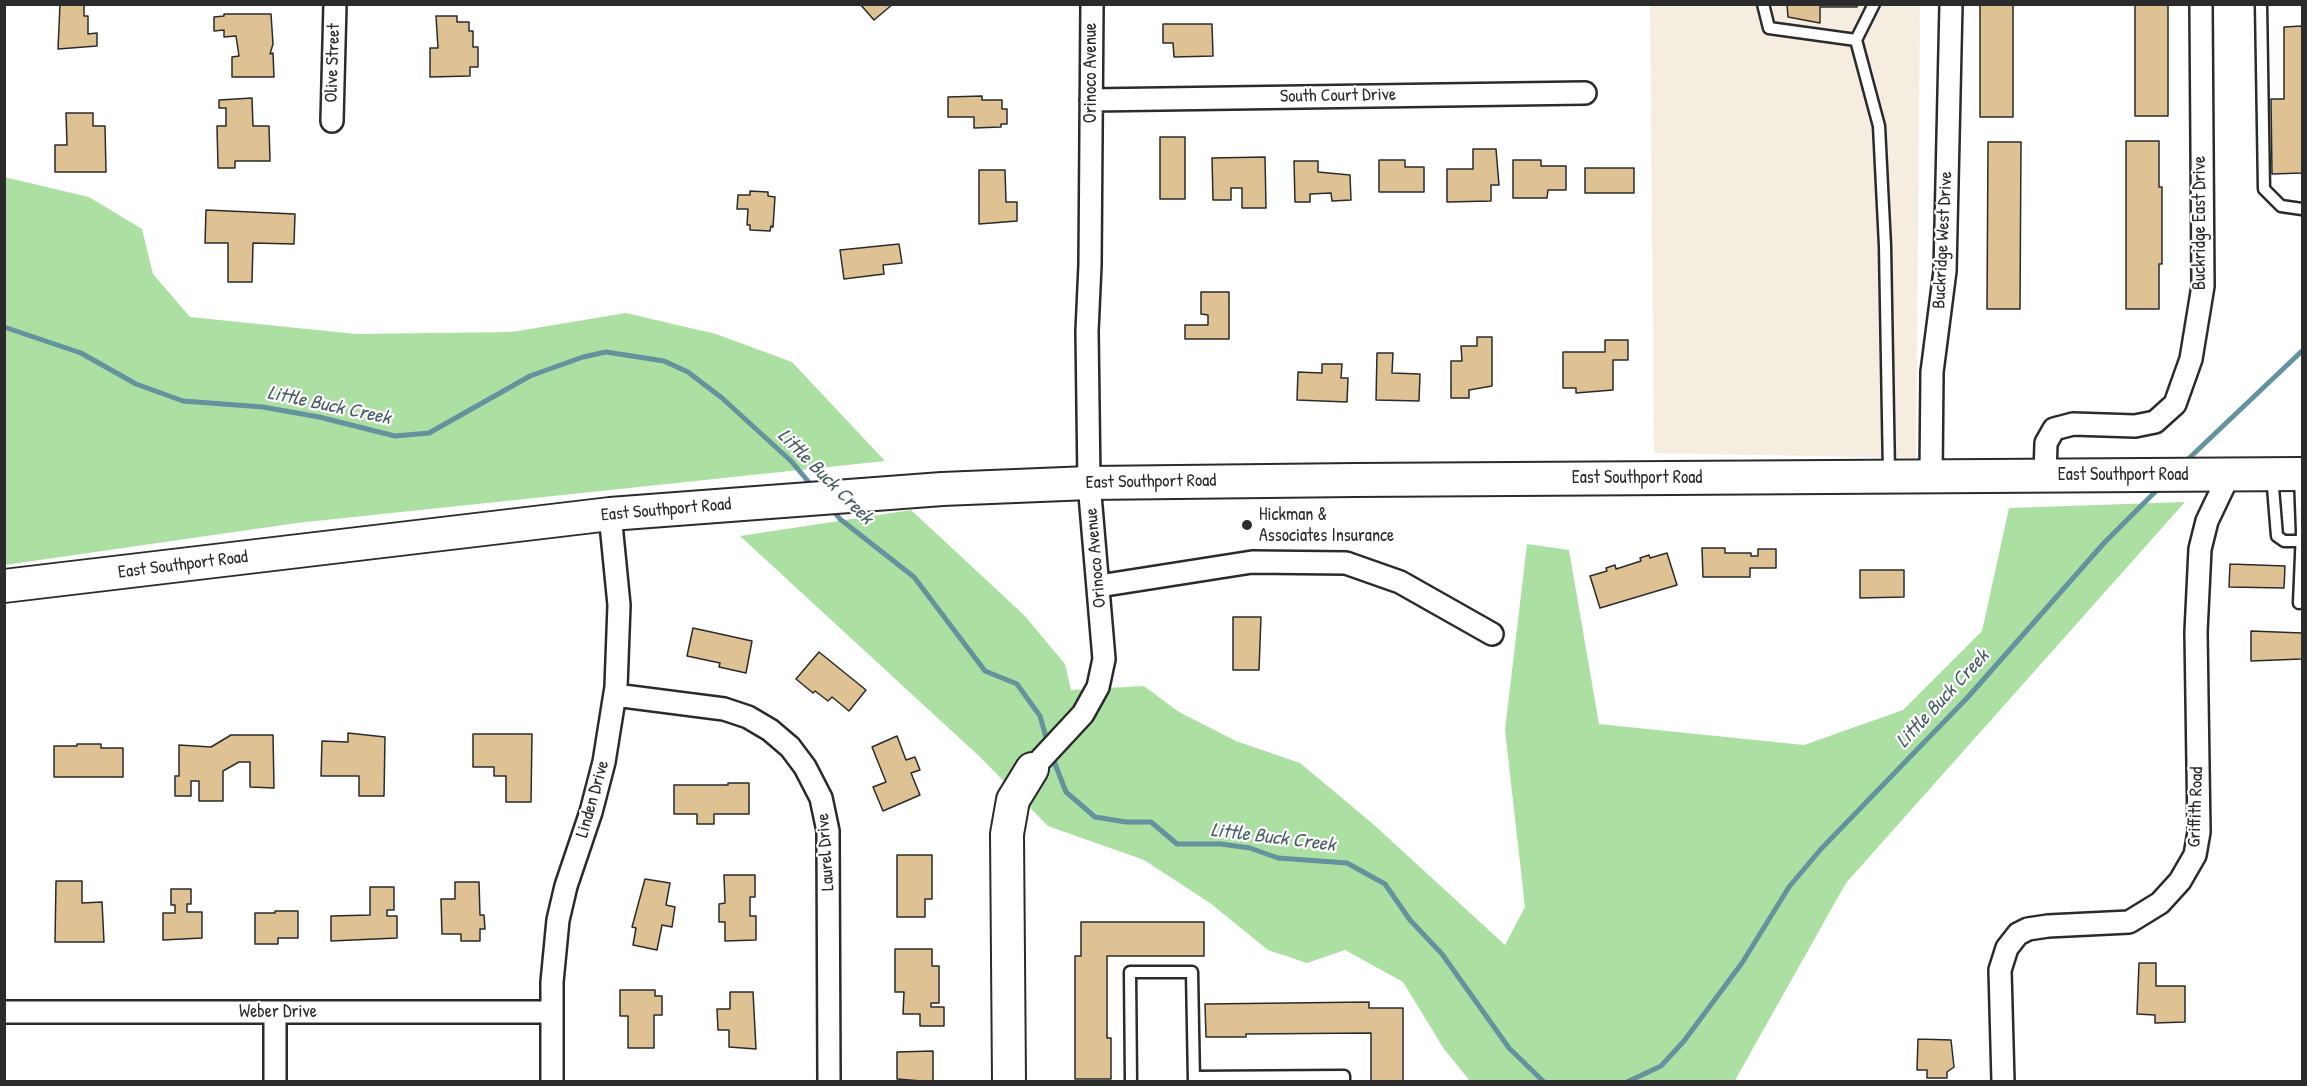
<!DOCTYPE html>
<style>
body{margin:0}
#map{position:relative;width:2307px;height:1086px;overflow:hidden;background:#fff;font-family:"Patrick Hand",sans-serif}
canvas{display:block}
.frame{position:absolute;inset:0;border:6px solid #2b2b2b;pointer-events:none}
</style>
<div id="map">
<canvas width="2307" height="1086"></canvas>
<div class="frame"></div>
</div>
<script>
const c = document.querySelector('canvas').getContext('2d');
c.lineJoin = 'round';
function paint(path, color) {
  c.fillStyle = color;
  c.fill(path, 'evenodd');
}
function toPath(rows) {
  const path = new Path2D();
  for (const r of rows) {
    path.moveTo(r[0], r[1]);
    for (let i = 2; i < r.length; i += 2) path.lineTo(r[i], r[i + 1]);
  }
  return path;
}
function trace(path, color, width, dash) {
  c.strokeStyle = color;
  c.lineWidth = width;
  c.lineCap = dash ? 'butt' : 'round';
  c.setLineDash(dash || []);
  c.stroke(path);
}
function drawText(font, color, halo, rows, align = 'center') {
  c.font = font + ' "Patrick Hand",sans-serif';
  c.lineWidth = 4.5;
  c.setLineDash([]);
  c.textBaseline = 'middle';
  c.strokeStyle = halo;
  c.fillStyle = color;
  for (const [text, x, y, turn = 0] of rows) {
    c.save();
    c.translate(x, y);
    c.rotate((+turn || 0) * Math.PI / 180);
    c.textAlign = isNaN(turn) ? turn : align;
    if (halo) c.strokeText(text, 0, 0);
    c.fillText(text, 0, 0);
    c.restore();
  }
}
paint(toPath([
 [1650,5,1920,5,1916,458,1654,453]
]), '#f5eddf');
paint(toPath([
 [4,177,89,197,142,229,153,274,190,317,356,334,512,332,626,313,716,334,792,362,885,461,297,523,5,565],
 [2185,502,1846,883,1734,1082,1470,1081,1444,1049,1403,982,1345,950,1307,963,1268,950,1210,903,1144,860,1048,826,980,757,740,536,911,510,1024,615,1065,664,1071,690,1144,686,1179,712,1236,741,1300,763,1373,824,1505,945,1525,907,1505,730,1527,544,1569,550,1599,724,1804,745,1903,710,1982,631,2009,508]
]), '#abe0a2');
trace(toPath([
 [4,327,81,353,136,384,183,401,263,407,319,417,395,436,429,433,530,376,583,357,606,352,664,361,688,372,722,398,791,461,813,487],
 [2184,463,2302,351],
 [831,508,840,519,914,577,985,671,1017,684,1040,716,1048,744],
 [1052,756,1066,792,1095,817,1126,822,1151,822,1177,844,1221,844,1250,848,1278,858,1347,863,1385,884,1410,920,1442,954,1509,1048,1544,1082],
 [1627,1082,1661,1066,1684,1041,1742,963,1789,887,1821,849,1968,697,2104,543,2160,487]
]), '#64929d', 5);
const building = toPath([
 [60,4,84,4,84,16,88,16,88,34,97,33,97,46,58,49,60,4],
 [860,4,893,4,874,20,860,4],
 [1787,4,1857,4,1857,7,1820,7,1820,23,1788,17,1787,4],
 [1980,4,2013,4,2013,117,1980,117,1980,4],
 [2135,4,2168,4,2168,116,2135,116,2135,4],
 [224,14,271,14,273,44,270,54,273,53,274,77,232,77,232,57,239,56,236,36,224,37,224,30,214,31,214,17,224,16,224,14],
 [436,16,457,16,457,22,469,22,469,31,473,31,473,47,478,47,478,67,470,67,470,76,430,77,430,48,438,48,436,16],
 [1163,24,1212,24,1213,56,1174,57,1173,43,1163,43,1163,24],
 [2302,26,2302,173,2272,174,2271,99,2284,99,2284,27,2302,26],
 [982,96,982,100,1002,100,1002,109,1007,109,1007,124,1001,124,1001,127,974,128,974,117,948,117,948,97,982,96],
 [252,98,253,126,269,126,270,161,235,161,235,168,218,168,217,126,226,126,226,108,219,108,219,100,252,98],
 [66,113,93,113,93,126,105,126,106,172,55,172,55,145,67,145,66,113],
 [1160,137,1185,137,1185,199,1160,199,1160,137],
 [2126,141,2159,141,2159,187,2162,187,2162,264,2159,264,2159,309,2126,309,2126,141],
 [1988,142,2021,142,2020,309,1987,309,1988,142],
 [1473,149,1496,149,1499,185,1491,185,1491,201,1447,202,1447,169,1473,169,1473,149],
 [1265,157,1266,208,1242,208,1242,188,1231,188,1231,200,1213,200,1212,158,1265,157],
 [1379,160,1405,160,1405,167,1424,167,1424,192,1379,192,1379,160],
 [1513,160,1541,160,1541,166,1566,166,1566,190,1548,190,1547,198,1513,198,1513,160],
 [1294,161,1318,161,1318,172,1350,175,1351,200,1332,201,1331,193,1310,194,1310,202,1295,202,1294,161],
 [1585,168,1634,168,1634,193,1585,193,1585,168],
 [979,170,1005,170,1006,202,1017,202,1017,221,979,224,979,170],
 [750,191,768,192,768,196,775,197,773,227,771,226,770,231,750,230,750,225,747,225,748,209,737,209,738,195,750,195,750,191],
 [206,210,295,214,294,244,253,243,252,282,228,282,228,243,205,243,206,210],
 [899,244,902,263,883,265,884,274,844,279,840,250,899,244],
 [1201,292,1229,292,1229,339,1185,339,1185,325,1208,325,1208,315,1201,314,1201,292],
 [1477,337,1492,337,1492,386,1469,390,1469,398,1451,398,1451,361,1462,361,1461,346,1477,346,1477,337],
 [1605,340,1628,340,1628,360,1613,360,1613,390,1576,393,1576,388,1563,388,1563,352,1605,352,1605,340],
 [1377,353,1393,353,1392,373,1420,374,1419,401,1376,400,1377,353],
 [1322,364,1342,364,1341,378,1348,378,1347,402,1297,400,1298,372,1322,373,1322,364],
 [1702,548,1725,548,1725,553,1751,553,1751,556,1758,556,1758,549,1776,549,1776,568,1750,568,1750,577,1703,577,1702,548],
 [1667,553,1677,585,1600,608,1590,576,1607,571,1606,568,1615,565,1616,569,1641,561,1640,558,1649,555,1650,558,1667,553],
 [2230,564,2285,566,2284,588,2229,587,2230,564],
 [1860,570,1904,570,1904,597,1860,598,1860,570],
 [1233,617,1261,617,1259,670,1233,670,1233,617],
 [693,628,752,641,746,673,719,667,720,663,687,656,693,628],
 [2251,631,2302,633,2302,659,2251,661,2251,631],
 [819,652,866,690,849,711,832,697,828,701,815,691,813,693,796,679,819,652],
 [348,733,385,737,384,796,359,796,359,776,321,776,322,741,348,742,348,733],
 [473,734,532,734,531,802,506,802,506,776,494,776,494,767,473,767,473,734],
 [231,735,273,735,274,788,250,787,250,762,239,762,223,771,223,801,199,801,199,781,191,781,191,796,175,796,175,776,179,776,179,745,211,747,231,735],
 [897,736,906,760,915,757,920,770,911,773,920,795,883,811,873,787,886,782,872,747,897,736],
 [77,744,101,744,101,748,123,748,123,777,54,777,54,746,77,746,77,744],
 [728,783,749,783,749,814,714,814,714,824,697,824,697,814,674,814,674,785,728,785,728,783],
 [897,855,932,855,932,899,925,899,925,917,897,917,897,855],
 [724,875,755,875,755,897,750,897,750,916,756,916,756,940,725,941,725,922,719,922,719,904,725,903,724,875],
 [645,879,670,883,666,905,675,907,672,927,662,925,657,950,633,945,636,928,632,927,645,879],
 [56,881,82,881,82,903,102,902,104,942,55,942,56,881],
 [455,882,479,882,480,915,484,915,485,929,480,929,480,941,461,941,461,934,442,934,441,899,455,899,455,882],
 [370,887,394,887,394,910,387,910,387,916,397,916,397,938,331,941,331,916,370,915,370,887],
 [171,889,191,889,191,904,187,904,187,912,202,912,202,938,163,940,163,913,175,913,175,905,171,905,171,889],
 [275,911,298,911,298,938,278,938,278,944,255,944,255,913,275,913,275,911],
 [1081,922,1204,922,1204,956,1107,956,1107,1038,1111,1038,1111,1079,1075,1079,1075,956,1081,956,1081,922],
 [895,949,932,949,932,966,939,966,939,1003,931,1003,931,1007,944,1007,944,1026,920,1026,920,1014,903,1014,904,992,895,992,895,949],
 [2139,963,2156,963,2156,986,2185,986,2185,1022,2155,1023,2155,1015,2137,1014,2139,963],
 [620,990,655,990,655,996,662,996,662,1015,654,1015,654,1048,628,1048,628,1016,620,1016,620,990],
 [730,992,753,992,756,1049,729,1047,729,1030,718,1030,717,1009,730,1009,730,992],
 [1369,1002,1369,1008,1403,1008,1403,1082,1371,1082,1371,1033,1246,1034,1246,1037,1206,1037,1205,1004,1369,1002],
 [1918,1039,1951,1040,1954,1067,1947,1072,1947,1078,1927,1078,1927,1070,1917,1070,1918,1039],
 [933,1051,933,1082,897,1079,897,1052,933,1051]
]);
paint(building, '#dec293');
trace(building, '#2b2b2b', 1.5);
const lane = toPath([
 [1763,4,1769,28,1856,40,1874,4],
 [2261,4,2264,189,2281,206,2302,209],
 [1856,40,1879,126,1885,246,1889,474],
 [2272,475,2277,536,2284,541,2302,541],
 [2299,603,2302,531,2300,477],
 [1194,1077,1344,1076,1344,1082],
 [1131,1082,1130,972,1192,972,1194,1082]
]);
const street = toPath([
 [1091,100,1585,93],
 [332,121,335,4],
 [1931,476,1932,372,1945,271,1951,4],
 [2045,476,2046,443,2054,429,2073,424,2135,426,2155,422,2175,404,2191,359,2203,286,2201,4],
 [1099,586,1252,562,1346,563,1400,582,1492,634],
 [615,695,724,709,748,717,770,730,790,747,805,767,821,798,828,831,829,1082],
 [1032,769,1083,714,1098,687,1104,659,1089,483,1087,331,1090,265,1092,4],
 [4,1012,552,1012],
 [275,1012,275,1082],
 [552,1082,552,982,558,920,566,886,591,812,604,762,616,687,619,605,610,514],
 [2003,1082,2000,970,2007,948,2018,934,2028,929,2048,926,2129,922,2160,903,2180,881,2195,855,2199,832,2196,632,2200,549,2207,521,2229,475]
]);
const secondary = toPath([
 [4,586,610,514,942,489,1089,483,1355,480,2302,474],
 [1009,1082,1007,834,1013,800,1032,769]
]);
trace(lane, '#2b2b2b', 15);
trace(street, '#2b2b2b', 26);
trace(secondary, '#2b2b2b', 36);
trace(lane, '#fff', 10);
trace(street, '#fff', 21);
trace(secondary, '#fff', 32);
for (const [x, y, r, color] of [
 [1247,525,6,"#2b2b2b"]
]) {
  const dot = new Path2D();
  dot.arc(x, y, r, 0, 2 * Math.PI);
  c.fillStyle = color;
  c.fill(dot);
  trace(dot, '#fff', 2);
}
drawText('18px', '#2b2b2b', '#fff', [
 ["Olive Street",333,63,-88],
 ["Orinoco Avenue",1091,73,-90],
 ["South Court Drive",1338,96,-1],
 ["Buckridge East Drive",2200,223,-90],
 ["Buckridge West Drive",1943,240,-87],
 ["East Southport Road",2123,475],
 ["East Southport Road",1637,478],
 ["East Southport Road",1151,482,-1],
 ["East Southport Road",666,510,-5],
 ["Orinoco Avenue",1096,558,-95],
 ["East Southport Road",183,565,-7],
 ["Linden Drive",593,799,-74],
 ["Griffith Road",2196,807,-88],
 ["Laurel Drive",826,852,-94],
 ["Weber Drive",278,1012]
]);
drawText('18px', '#2b2b2b', '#fff', [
 ["Hickman &",1259,515],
 ["Associates Insurance",1259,536]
], 'left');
drawText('italic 20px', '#485e64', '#fff', [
 ["Little Buck Creek",329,406,12],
 ["Little Buck Creek",825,477,45],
 ["Little Buck Creek",1943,699,-47],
 ["Little Buck Creek",1273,838,7]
]);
</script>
